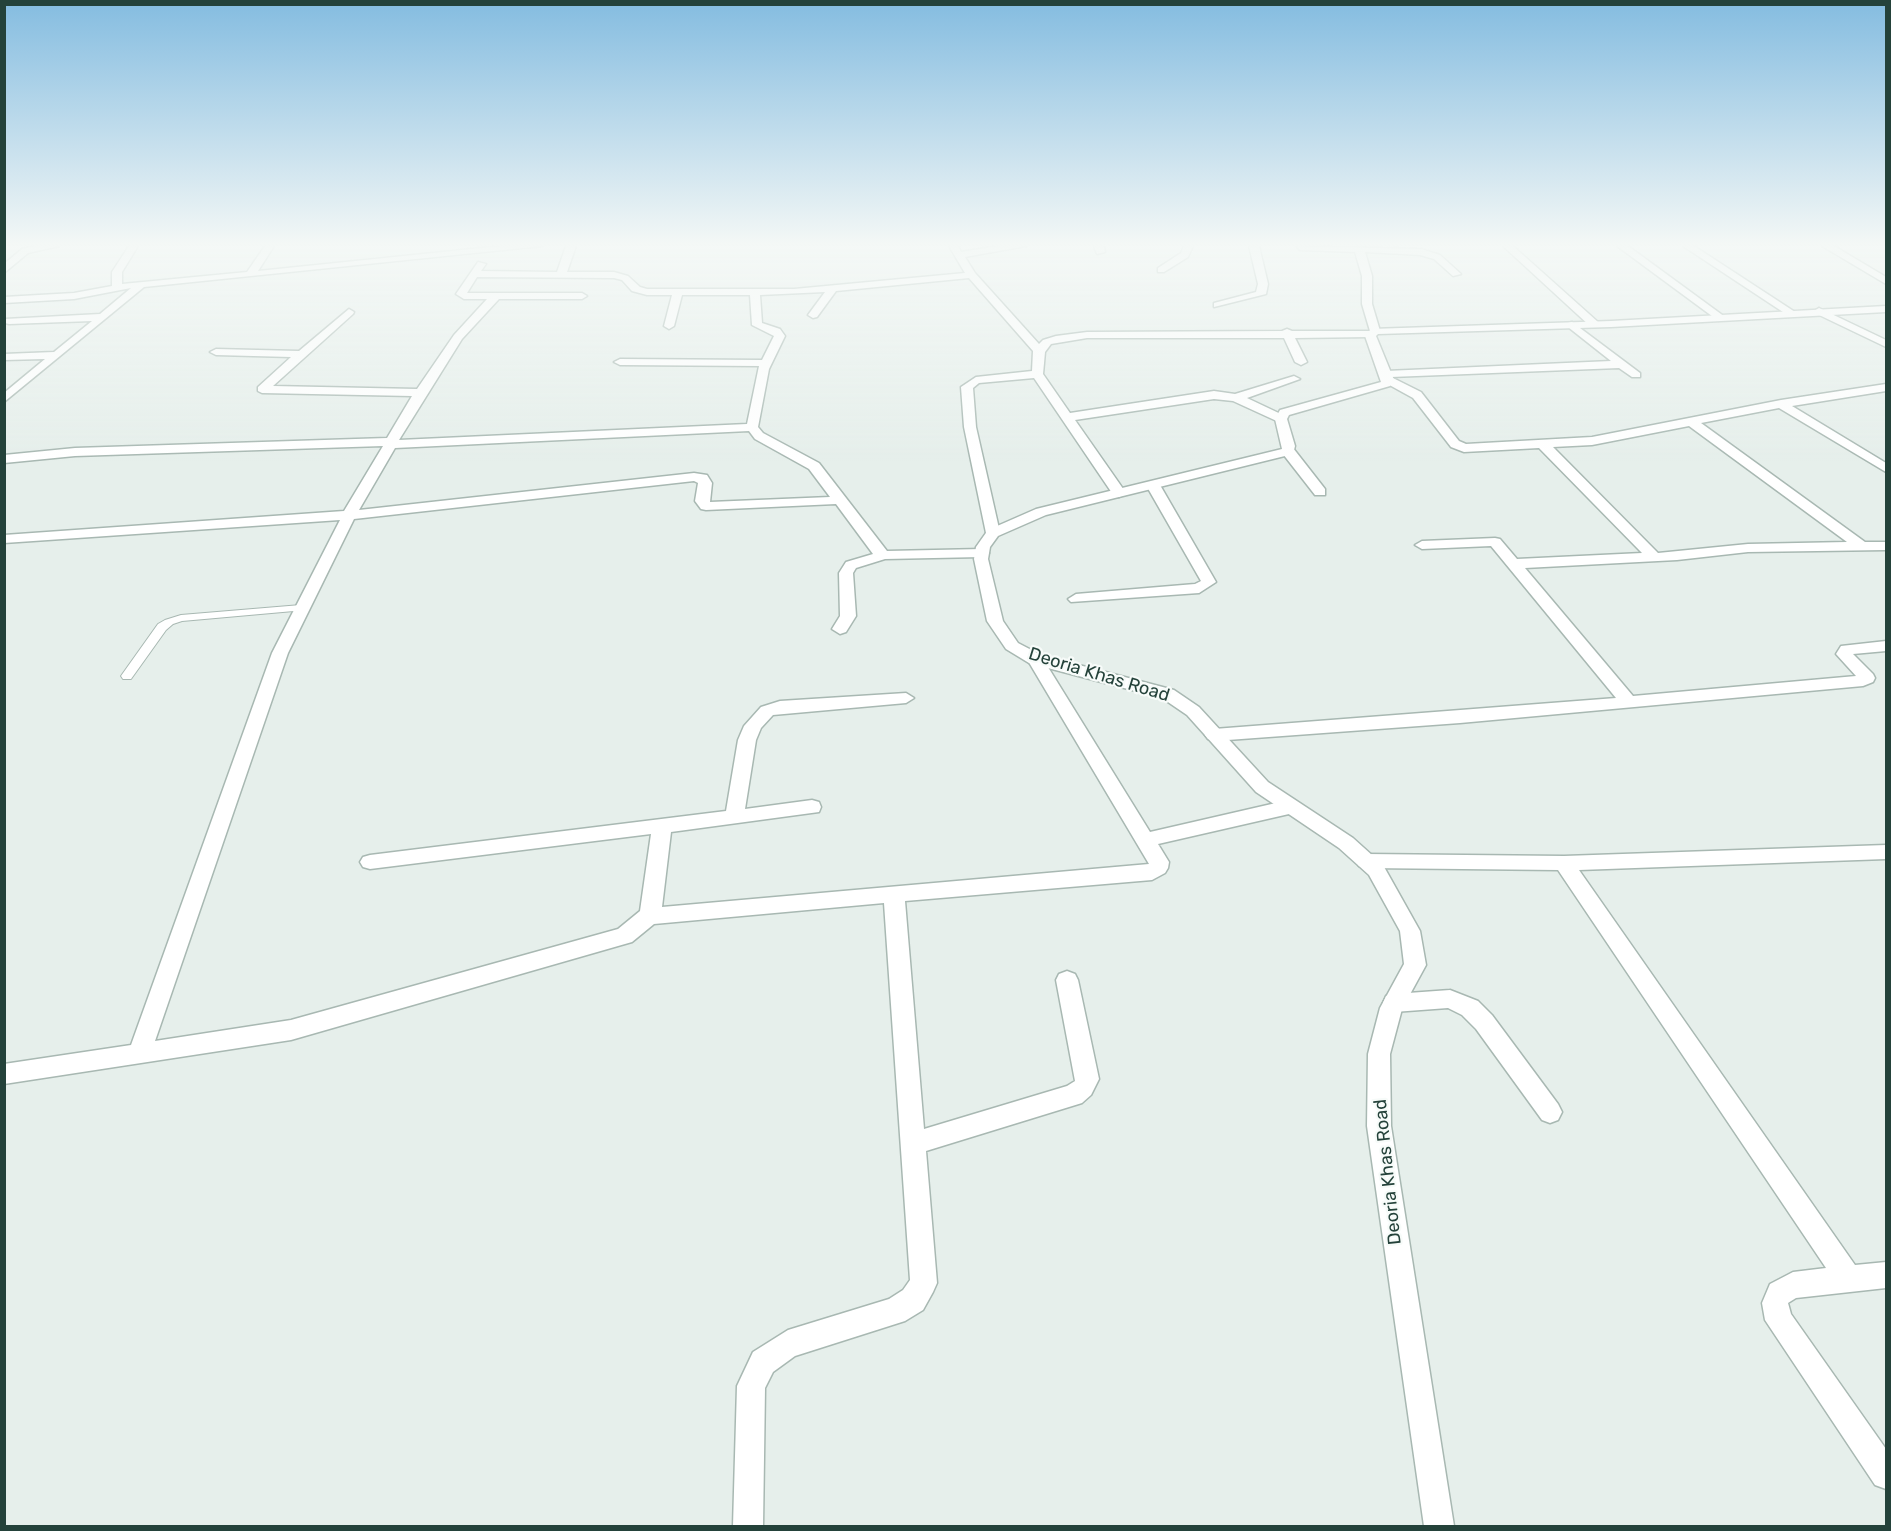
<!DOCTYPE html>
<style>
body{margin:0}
#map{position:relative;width:1891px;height:1531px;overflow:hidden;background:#e6efeb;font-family:Rubik,sans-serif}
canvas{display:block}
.frame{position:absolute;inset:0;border:6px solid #24423a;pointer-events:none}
</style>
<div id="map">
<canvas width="1891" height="1531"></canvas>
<div class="frame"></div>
</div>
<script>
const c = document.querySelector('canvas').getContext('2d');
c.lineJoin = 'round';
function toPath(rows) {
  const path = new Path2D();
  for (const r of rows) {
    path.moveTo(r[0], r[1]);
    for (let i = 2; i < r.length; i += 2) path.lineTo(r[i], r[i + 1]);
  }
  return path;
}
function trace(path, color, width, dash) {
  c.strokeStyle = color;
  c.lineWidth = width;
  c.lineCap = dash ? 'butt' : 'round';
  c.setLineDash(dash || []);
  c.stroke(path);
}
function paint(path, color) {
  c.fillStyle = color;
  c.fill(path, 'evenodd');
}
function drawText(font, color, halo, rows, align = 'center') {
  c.font = font + ' Rubik,sans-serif';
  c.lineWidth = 4.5;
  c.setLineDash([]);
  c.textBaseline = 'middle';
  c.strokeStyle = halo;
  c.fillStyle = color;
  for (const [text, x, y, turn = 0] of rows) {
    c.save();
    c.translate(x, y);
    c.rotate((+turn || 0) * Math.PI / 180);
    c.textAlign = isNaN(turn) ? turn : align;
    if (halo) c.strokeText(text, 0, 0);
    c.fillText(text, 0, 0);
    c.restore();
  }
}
const service = toPath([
 [301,605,305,606,307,608,305,610,182,621,173,624,166,630,131,679,123,679,121,676,158,624,165,620,181,615,301,605]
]);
const minor = toPath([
 [35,246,59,246,28,253,4,273,4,264,22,249,35,246],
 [129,246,138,246,122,272,122,284,247,272,265,246,274,246,258,271,501,246,542,246,144,287,4,402,4,393,45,359,4,360,4,354,54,352,92,321,9,324,5,323,5,319,100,314,131,288,74,299,4,303,4,297,74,293,112,286,112,272,129,246],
 [566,246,576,246,567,272,614,272,628,276,640,287,647,289,794,289,965,273,949,246,958,246,961,252,998,246,1026,246,965,257,975,273,1039,344,1043,340,1056,336,1087,332,1282,331,1287,329,1292,331,1370,331,1362,304,1362,276,1355,252,1300,250,1296,246,1421,249,1440,255,1461,274,1453,276,1434,259,1420,255,1365,252,1372,276,1372,304,1380,331,1371,337,1295,338,1307,362,1301,365,1295,362,1284,338,1087,338,1051,344,1045,352,1043,374,1070,413,1214,391,1235,394,1294,376,1300,379,1247,398,1285,416,1287,419,1281,423,1233,401,1214,399,1075,420,1126,493,1119,497,1114,496,1034,378,979,383,973,388,976,427,1000,533,993,537,986,533,964,427,961,387,976,377,1032,371,1033,351,969,278,836,291,817,317,813,318,808,315,825,292,760,295,762,323,780,329,785,336,769,369,758,427,763,433,819,463,887,551,982,549,989,553,982,557,885,559,856,568,853,573,856,616,846,632,840,634,832,629,840,616,839,573,846,562,873,554,836,504,706,510,701,509,695,501,698,483,694,481,354,519,288,653,155,1041,291,1020,618,929,640,911,651,834,370,869,363,867,360,862,363,857,370,855,726,811,738,740,744,726,761,707,780,701,906,693,914,698,906,703,773,715,761,728,756,740,745,809,812,800,819,802,821,807,819,812,671,832,662,907,1149,864,1027,659,1035,654,1043,659,1150,832,1289,800,1296,802,1298,807,1296,812,1289,814,1158,844,1169,862,1168,868,1165,873,1152,880,905,901,924,1129,1067,1086,1075,1081,1056,980,1059,974,1067,971,1075,974,1078,980,1099,1079,1091,1095,1082,1103,926,1151,937,1283,933,1292,923,1310,905,1321,795,1356,773,1372,765,1388,763,1526,733,1526,737,1386,753,1352,788,1330,889,1299,903,1290,910,1280,884,903,654,924,632,942,625,944,291,1040,4,1084,4,1064,131,1045,272,653,340,520,4,543,4,535,344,511,383,446,75,456,4,463,4,455,75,448,387,438,412,396,262,393,258,391,258,387,291,357,216,355,210,352,216,349,299,351,349,309,354,312,353,314,273,386,417,389,454,335,487,299,464,299,456,294,478,262,486,264,481,271,557,272,566,246],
 [477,277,614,278,622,280,632,291,647,295,672,295,664,326,669,329,674,326,682,295,750,295,752,325,774,336,762,360,620,359,614,362,620,365,759,366,747,424,399,440,462,339,499,299,582,299,587,296,582,293,467,293,477,277],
 [749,431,755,439,809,469,830,497,710,502,712,483,707,475,694,473,359,510,395,448,749,431],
 [1094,246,1104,246,1105,252,1097,254,1094,246],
 [1184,246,1193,246,1188,257,1164,272,1158,272,1158,268,1181,253,1184,246],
 [1249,246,1259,246,1268,284,1266,294,1214,307,1214,303,1256,292,1258,284,1249,246],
 [1503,246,1513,246,1598,322,1598,326,1590,326,1503,246],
 [1617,246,1628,246,1725,317,1716,319,1617,246],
 [1683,246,1694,246,1795,312,1786,314,1683,246],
 [1822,246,1834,246,1886,277,1886,284,1822,246],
 [1819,308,1886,340,1886,347,1815,313,1814,311,1819,308],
 [1572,322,1640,373,1640,377,1632,377,1619,368,1391,377,1421,392,1459,441,1466,444,1592,437,1781,400,1886,384,1886,391,1792,406,1886,463,1886,472,1779,408,1701,423,1865,542,1886,542,1886,550,1748,552,1677,560,1525,568,1633,696,1856,676,1836,654,1841,646,1886,641,1886,651,1853,654,1873,674,1875,678,1873,682,1863,686,1460,723,1214,741,1208,739,1205,735,1208,731,1214,729,1616,698,1491,546,1422,549,1415,545,1422,541,1495,538,1500,539,1517,559,1642,553,1539,448,1464,452,1451,447,1413,398,1384,382,1382,380,1385,377,1380,374,1386,371,1611,361,1568,327,1568,323,1572,322],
 [1689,426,1847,542,1748,544,1658,553,1553,447,1592,445,1689,426],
 [1288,447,1293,448,1325,489,1325,495,1315,495,1283,454,1282,451,1288,447],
 [1153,481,1160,485,1216,582,1199,593,1071,602,1068,599,1076,594,1195,584,1201,581,1146,485,1153,481],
 [1886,845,1886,859,1579,870,1855,1265,1886,1262,1886,1288,1796,1298,1788,1303,1791,1314,1886,1449,1886,1489,1875,1485,1765,1320,1762,1303,1770,1284,1793,1272,1826,1268,1558,870,1366,868,1359,866,1356,861,1359,856,1366,854,1564,856,1886,845],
 [1450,990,1478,1001,1492,1015,1558,1104,1562,1112,1558,1120,1550,1123,1542,1120,1476,1029,1462,1015,1448,1008,1394,1012,1386,1010,1383,1003,1386,996,1394,994,1450,990]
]);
const tertiary = toPath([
 [1886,306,1886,312,1611,327,1378,334,1376,336,1394,380,1390,386,1289,415,1287,419,1295,446,1293,454,1046,515,998,536,990,547,988,559,1003,621,1018,643,1041,655,1174,690,1199,707,1268,782,1353,838,1383,865,1420,931,1426,965,1402,1009,1390,1054,1391,1126,1454,1526,1424,1526,1367,1126,1368,1054,1380,1008,1404,964,1400,931,1369,875,1339,848,1256,792,1187,715,1162,698,1029,663,1006,649,987,621,974,559,976,547,988,530,1036,509,1282,449,1275,419,1280,410,1381,382,1365,336,1371,329,1611,321,1886,306]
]);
trace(service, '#a8b8b2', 2);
trace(minor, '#a8b8b2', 3);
trace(tertiary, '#a8b8b2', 3);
paint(service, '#fff');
paint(minor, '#fff');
paint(tertiary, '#fff');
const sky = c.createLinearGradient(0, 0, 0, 461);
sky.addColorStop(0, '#84bce0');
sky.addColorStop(0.53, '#f4f8f6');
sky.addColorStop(1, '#f4f8f600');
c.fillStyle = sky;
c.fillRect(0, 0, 1891, 461);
drawText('18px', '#24423a', '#f7fbf9', [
 ["Deoria Khas Road",1099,675,17],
 ["Deoria Khas Road",1388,1172,-96]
]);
</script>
